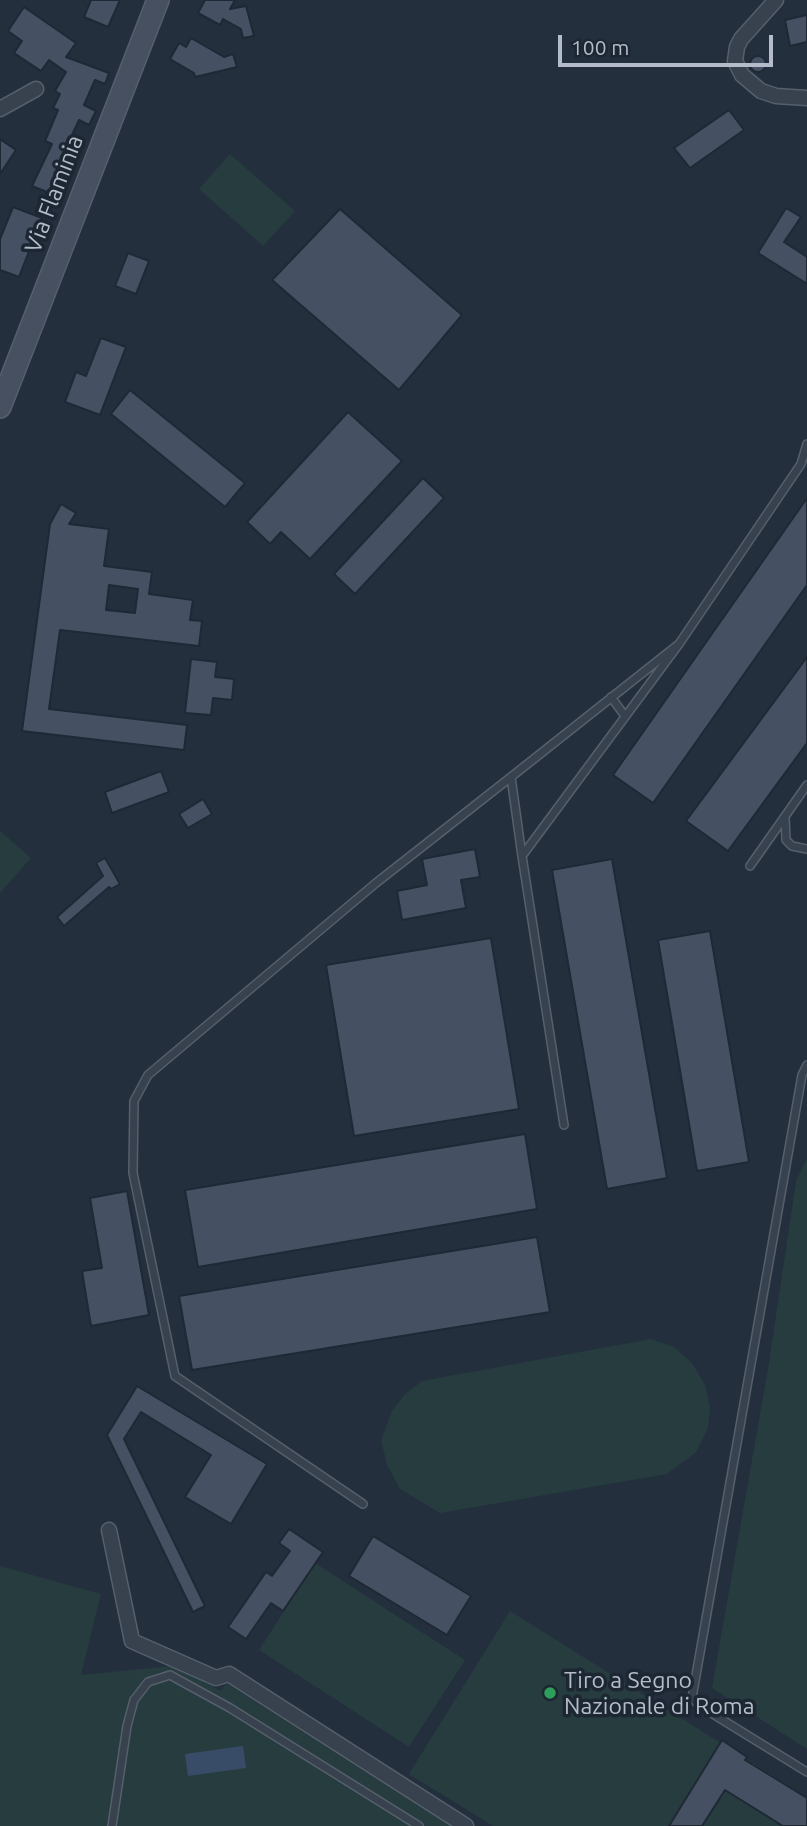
<!DOCTYPE html>
<style>
body{margin:0}
#map{position:relative;width:807px;height:1826px;overflow:hidden;background:#242f3e;font-family:Ubuntu,sans-serif}
canvas{display:block}
.scale{position:absolute;left:558px;top:35px;width:215px;height:32px;box-sizing:border-box;border:4px solid #b4bcc9;border-top:0;padding-left:9px;font-size:21px;line-height:24px;white-space:nowrap;color:#b4bcc9;-webkit-text-stroke:5px #1d2633;paint-order:stroke}
</style>
<div id="map">
<canvas width="807" height="1826"></canvas>
<div class="scale">100 m</div>
</div>
<script>
const c = document.querySelector('canvas').getContext('2d');
c.lineJoin = 'round';
function paint(path, color) {
  c.fillStyle = color;
  c.fill(path, 'evenodd');
}
function toPath(rows) {
  const path = new Path2D();
  for (const r of rows) {
    if (r.length === 3) {
      path.moveTo(r[0] + r[2], r[1]);
      path.arc(r[0], r[1], r[2], 0, 2 * Math.PI);
      continue;
    }
    path.moveTo(r[0], r[1]);
    for (let i = 2; i < r.length; i += 2) path.lineTo(r[i], r[i + 1]);
  }
  return path;
}
function trace(path, color, width, dash) {
  c.strokeStyle = color;
  c.lineWidth = width;
  c.lineCap = dash ? 'butt' : 'round';
  c.setLineDash(dash || []);
  c.stroke(path);
}
function drawText(font, color, halo, rows, align = 'center') {
  c.font = font + ' Ubuntu,sans-serif';
  c.lineWidth = 7;
  c.setLineDash([]);
  c.textBaseline = 'middle';
  c.strokeStyle = halo;
  c.fillStyle = color;
  for (const [text, x, y, turn = 0] of rows) {
    c.save();
    c.translate(x, y);
    c.rotate((+turn || 0) * Math.PI / 180);
    c.textAlign = isNaN(turn) ? turn : align;
    if (halo) c.strokeText(text, 0, 0);
    c.fillText(text, 0, 0);
    c.restore();
  }
}
paint(toPath([
 [230,154,295,211,263,246,199,189],
 [0,831,31,858,0,893],
 [807,1159,807,1749,712,1688,769,1363,796,1181],
 [651,1339,674,1347,692,1363,705,1385,710,1407,708,1428,696,1452,667,1474,440,1513,400,1489,387,1465,381,1440,392,1411,404,1395,422,1381],
 [315,1563,465,1660,409,1747,259,1650],
 [0,1566,101,1594,81,1675,173,1666,221,1691,226,1683,451,1826,0,1826],
 [510,1611,807,1797,807,1826,493,1826,409,1774]
]), '#263c3f');
paint(toPath([
 [243,1746,246,1768,188,1776,185,1754]
]), '#394c67');
const building = toPath([
 [91,0,120,0,108,27,84,17,91,0],
 [205,0,235,0,230,9,246,6,254,36,243,38,241,29,223,19,220,25,198,13,205,0],
 [24,7,76,43,66,57,109,73,105,84,95,80,84,105,96,111,89,125,79,120,57,167,64,170,61,176,69,179,62,198,32,186,52,144,45,141,58,110,53,108,60,94,55,91,66,72,49,60,41,71,14,53,22,41,8,31,24,7],
 [807,15,807,42,790,46,785,20,807,15],
 [191,38,224,57,233,54,237,67,195,77,194,73,170,59,179,43,186,47,191,38],
 [758,64,8],
 [729,110,744,130,690,168,674,148,729,110],
 [0,139,16,150,0,174,0,139],
 [13,207,42,218,19,277,0,270,0,239,13,207],
 [786,208,801,217,784,242,807,257,807,284,758,253,786,208],
 [340,209,462,315,399,390,272,280,340,209],
 [128,253,149,261,136,294,115,286,128,253],
 [101,338,126,347,100,415,65,402,76,372,86,376,101,338],
 [130,390,245,483,225,507,111,414,130,390],
 [348,412,402,461,310,559,281,532,270,544,247,522,348,412],
 [423,478,444,498,355,594,334,574,423,478],
 [807,498,807,585,653,803,613,775,807,498],
 [61,504,76,513,69,524,109,529,104,566,152,572,149,594,193,600,190,620,202,621,199,646,60,630,49,709,187,725,184,750,22,731,50,524,61,504],
 [109,585,138,589,135,613,106,610,109,585],
 [807,657,807,743,728,851,686,821,807,657],
 [191,659,217,662,215,677,234,679,232,700,213,698,211,715,185,713,191,659],
 [161,771,169,792,112,813,105,792,161,771],
 [203,799,212,814,188,828,179,814,203,799],
 [475,849,480,877,461,880,466,908,402,920,397,891,427,885,422,859,475,849],
 [105,858,120,884,111,889,109,887,64,926,57,917,103,876,96,863,105,858],
 [612,859,667,1178,607,1189,552,870,612,859],
 [710,931,749,1162,697,1171,658,940,710,931],
 [491,938,519,1109,354,1136,326,965,491,938],
 [525,1134,537,1209,198,1267,185,1190,525,1134],
 [127,1191,149,1315,91,1326,82,1271,102,1268,90,1198,127,1191],
 [537,1237,550,1312,192,1370,179,1296,537,1237],
 [137,1386,267,1464,231,1524,185,1497,211,1455,141,1412,124,1439,205,1606,193,1612,107,1435,137,1386],
 [289,1529,323,1552,283,1611,271,1603,246,1639,228,1627,266,1572,272,1576,290,1551,279,1543,289,1529],
 [373,1536,471,1596,447,1635,349,1576,373,1536],
 [722,1740,747,1757,745,1760,807,1798,807,1826,783,1826,725,1790,702,1826,669,1826,722,1740]
]);
paint(building, '#455162');
trace(building, '#1f2835', 2);
const lane = toPath([
 [679,644,801,464,807,444],
 [611,697,625,716],
 [785,817,786,840,792,846,807,849],
 [522,856,679,644,511,777,522,856,564,1125],
 [750,866,807,785],
 [807,1065,802,1075,692,1698,700,1706,807,1772],
 [363,1504,175,1376,133,1173,134,1101,148,1075,376,883,511,777],
 [112,1826,127,1726,134,1700,148,1682,170,1675,230,1708,419,1826]
]);
const street = toPath([
 [776,0,741,39,737,47,735,61,742,75,761,91,776,96,807,98],
 [0,109,36,89],
 [109,1530,132,1641,216,1678,229,1674,466,1826]
]);
const secondary = toPath([
 [0,407,158,0]
]);
trace(lane, '#565f6c', 10);
trace(street, '#565f6c', 17);
trace(secondary, '#565f6c', 24);
trace(lane, '#38414e', 7);
trace(street, '#38414e', 14);
trace(secondary, '#465061', 21);
for (const [x, y, r, color] of [
 [550,1693,7,"#2e9e5b"]
]) {
  const dot = new Path2D();
  dot.arc(x, y, r, 0, 2 * Math.PI);
  c.fillStyle = color;
  c.fill(dot);
  trace(dot, '#1d2633', 2.5);
}
drawText('23px', '#b4bcc9', '#1d2633', [
 ["Via Flaminia",54,194,-69]
]);
drawText('23px', '#b4bcc9', '#1d2633', [
 ["Tiro a Segno",564,1680],
 ["Nazionale di Roma",564,1706]
], 'left');
</script>
